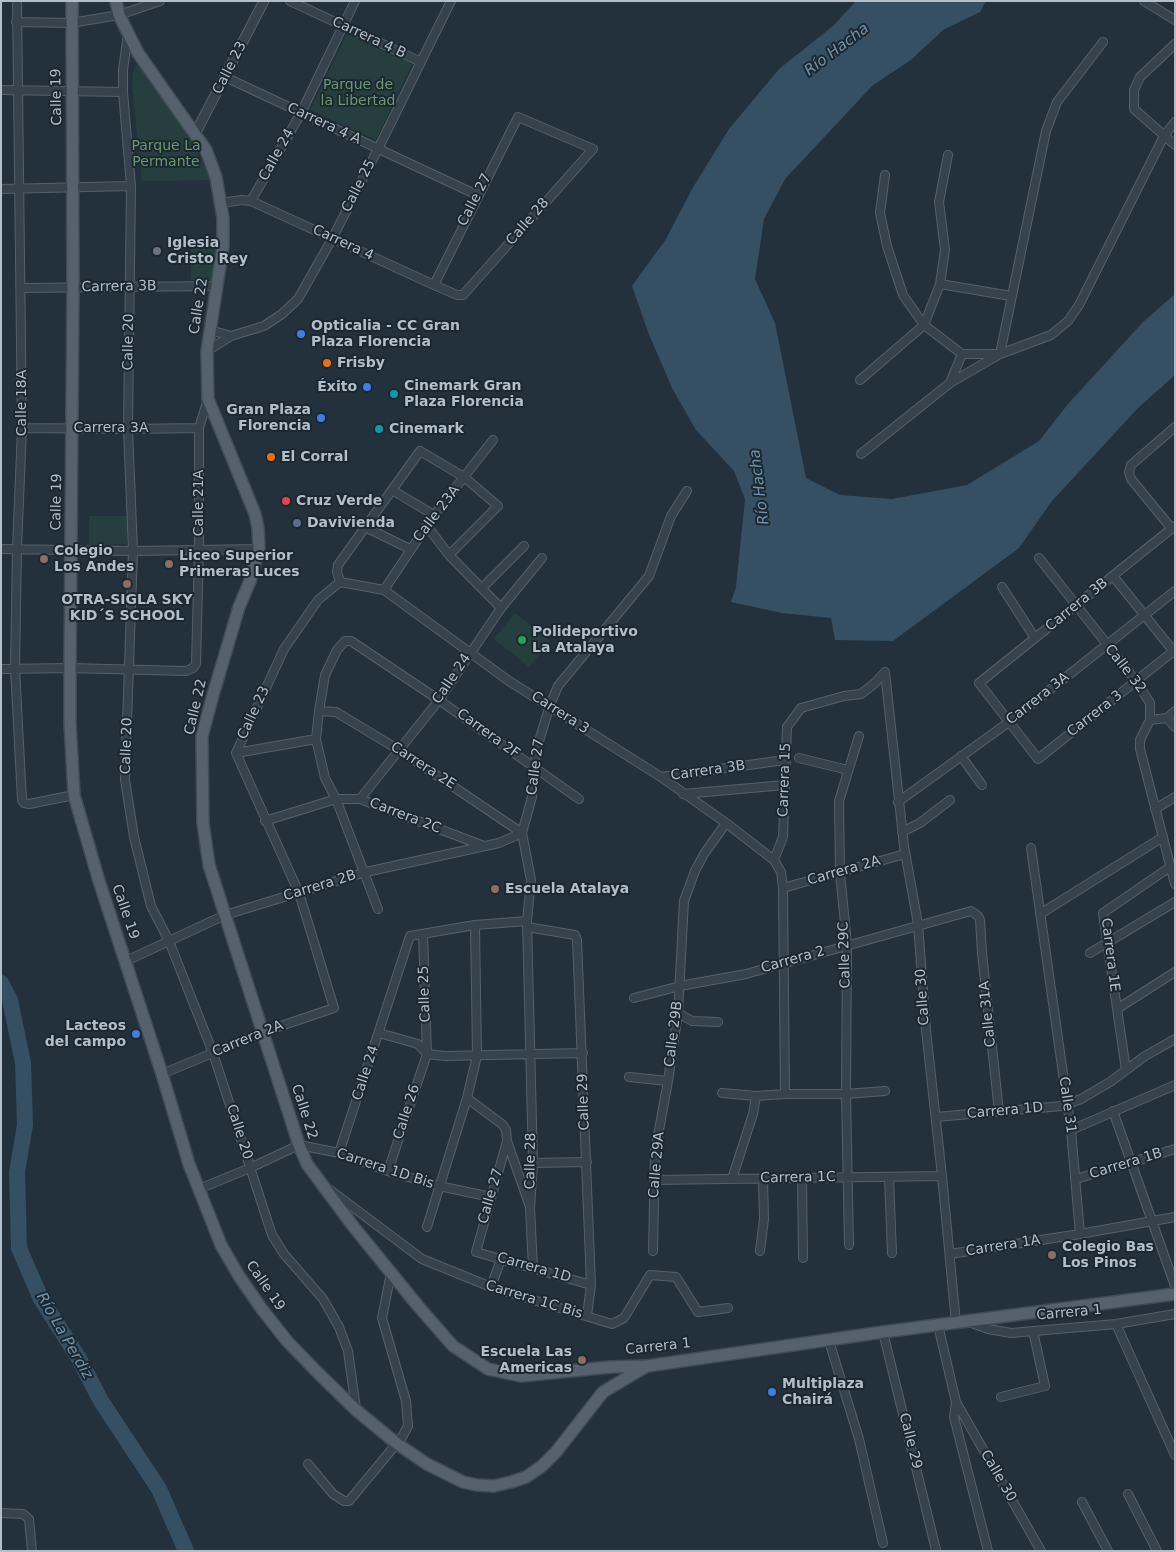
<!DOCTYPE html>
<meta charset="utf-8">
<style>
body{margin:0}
#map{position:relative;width:1176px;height:1552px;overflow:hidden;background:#23313c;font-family:"DejaVu Sans",sans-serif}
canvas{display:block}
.frame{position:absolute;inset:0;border:2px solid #b2bec8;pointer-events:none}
</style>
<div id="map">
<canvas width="1176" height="1552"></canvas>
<div class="frame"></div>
</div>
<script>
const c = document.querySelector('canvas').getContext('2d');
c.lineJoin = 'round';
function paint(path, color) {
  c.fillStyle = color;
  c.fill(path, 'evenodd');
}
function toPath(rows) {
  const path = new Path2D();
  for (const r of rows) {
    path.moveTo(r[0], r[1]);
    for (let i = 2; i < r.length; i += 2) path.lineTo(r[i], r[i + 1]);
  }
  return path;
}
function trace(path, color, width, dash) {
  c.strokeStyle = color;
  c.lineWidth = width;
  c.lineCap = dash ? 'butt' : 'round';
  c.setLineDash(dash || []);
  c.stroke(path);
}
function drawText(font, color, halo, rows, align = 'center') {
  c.font = font + ' "DejaVu Sans",sans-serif';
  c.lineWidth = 4;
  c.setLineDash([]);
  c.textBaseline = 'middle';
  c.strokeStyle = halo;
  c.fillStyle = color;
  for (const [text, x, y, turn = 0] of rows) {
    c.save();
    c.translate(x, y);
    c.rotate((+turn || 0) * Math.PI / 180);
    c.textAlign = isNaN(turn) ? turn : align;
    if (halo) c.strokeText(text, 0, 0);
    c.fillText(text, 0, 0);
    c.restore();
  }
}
paint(toPath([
 [347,34,412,64,376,140,310,110],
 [138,65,145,70,182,126,212,180,142,181,132,85,133,72,135,67],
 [191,248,218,248,217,280,191,280],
 [89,516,127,516,127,544,89,545],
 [515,613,550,641,529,667,494,639]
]), '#263f3e');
paint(toPath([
 [856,1,986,1,980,12,943,30,911,60,873,85,785,179,764,219,755,279,775,323,806,478,840,495,892,499,967,485,1039,441,1068,404,1143,322,1175,294,1175,375,1138,408,1052,501,1019,548,893,641,835,640,831,618,782,613,731,602,736,587,745,499,734,471,696,430,672,388,648,332,632,286,666,239,692,189,729,129,779,69,833,26]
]), '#365063');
trace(toPath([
 [1,983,10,1000,23,1063,25,1125,17,1172,19,1248,41,1299,78,1357,101,1401,159,1489,186,1551]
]), '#365063', 16);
const minor = toPath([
 [17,1,22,428,17,549,15,668,22,800,24,803,29,804,74,795],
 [290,1,421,62],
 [1144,1,1175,20],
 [16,22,71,23,119,15,160,1],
 [128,34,123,70,123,92,131,186,128,429,133,551,125,780,134,837,151,906,169,941,213,1053,272,1235,284,1254,323,1299,339,1327,348,1351,356,1409],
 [1175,44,1140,77,1134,90,1134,109,1175,145],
 [225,77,477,195],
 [1,90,123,92],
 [885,175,880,213,887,246,903,295,924,325,962,354,1000,354,1046,131,1057,102,1103,42],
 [1,189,131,186],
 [251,201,301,113,355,1],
 [221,203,242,200,251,201,434,285,457,295,463,295,593,149,518,117,434,285],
 [940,284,1011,296],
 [21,288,218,286],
 [210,330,231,336],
 [207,351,231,336,264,326,282,314,298,299,332,239,378,149,451,1],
 [860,380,924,325,940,284,945,250,939,202,948,155],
 [950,383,962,354],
 [22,428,128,429,199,428],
 [861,454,950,383,1000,354,1051,335,1068,321,1079,305,1164,136,1175,122],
 [392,490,434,515],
 [427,526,449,555,501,608],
 [1175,526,979,683,1038,759,1175,650],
 [365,527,410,549],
 [1172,529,1131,479,1129,472,1131,465,1175,427],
 [1,549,133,551,259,549],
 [1039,558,1136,681,1150,703,1150,720,1140,740,1140,749,1175,884],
 [1113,576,1175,653],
 [340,582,384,590,509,681,661,777,726,823,774,860,781,872,783,888,785,1094],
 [340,582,337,572,338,565,420,451,464,477,498,506,449,555],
 [1002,587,1035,638],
 [482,588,524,546],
 [384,590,434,515,493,440],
 [1,669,70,668,186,671,193,668,196,664,199,550,199,428,208,399],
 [885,672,904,846,918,924,926,1030,942,1176,956,1323],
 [319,711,336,712,399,750,522,833],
 [1167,718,1175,727],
 [1150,720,1167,718,1175,711],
 [236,753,316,739],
 [961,756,982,785],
 [799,758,848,770],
 [661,777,785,760],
 [683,794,785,785],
 [360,799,439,700,501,608,542,558],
 [898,802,1009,722,1175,591],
 [1155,809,1175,797],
 [265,821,336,799,360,799,484,846],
 [902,832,920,823,950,800],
 [1031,848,1071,1130,1080,1234],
 [774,860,783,837,787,727,801,708,844,696,861,694,875,683,885,672],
 [783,888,905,854],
 [378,909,336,799,325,778,316,739,319,711,325,675,337,650,345,641,351,641,439,700,579,799],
 [1040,914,1163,837],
 [527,927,575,935,577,940,591,1285,587,1316],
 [1090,953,1175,902],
 [126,961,225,915,366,872,499,843,522,833],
 [634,998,680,986,746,974,971,911,978,916,980,920,982,953,999,1112],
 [1117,1009,1175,972],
 [678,1013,692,1021,718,1022],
 [379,1033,418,1044,427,1054,445,1056,583,1053],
 [1126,1070,1103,913,1170,867],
 [162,1074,263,1032,334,1008,299,893,236,753,284,649,318,600,340,582],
 [629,1077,668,1081],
 [722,1093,756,1096,785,1094,846,1094,885,1091],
 [467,1098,503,1125,506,1130,507,1141,529,1204],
 [1113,1111,1175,1286],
 [936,1117,1062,1106,1081,1099,1110,1082,1145,1056,1175,1039],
 [1071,1130,1175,1085],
 [507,1141,476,1252,591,1285],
 [339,1153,410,936,475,925,527,921],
 [533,1163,587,1162],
 [388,1171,427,1054,423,934],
 [889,1177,892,1253],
 [802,1178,803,1258],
 [732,1179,753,1114,756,1096],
 [1076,1179,1175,1149],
 [654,1180,942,1176],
 [199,1189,250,1168,299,1145,339,1153,388,1171,439,1186,491,1197],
 [330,1190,422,1259,491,1287,612,1324,624,1318,650,1275,676,1277,698,1312,728,1308],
 [427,1227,467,1098,477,1056,475,925],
 [849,1245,846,1094,847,944,840,873,839,801,859,736],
 [653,1251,655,1152,668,1081,678,1013,684,901,695,871,704,854,726,823],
 [760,1251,764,1219,763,1178],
 [950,1254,1080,1234,1175,1217],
 [533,1268,530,1208,533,1163,527,921,531,880,522,833,532,797,536,751,550,705,558,686,649,576,671,516,687,491],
 [491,1287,501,1259],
 [969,1322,988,1329,1011,1333,1116,1324,1175,1314],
 [1116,1324,1175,1455],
 [938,1325,956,1402,954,1417,988,1551],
 [883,1332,936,1550],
 [829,1341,859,1439,883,1543],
 [1001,1397,1045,1386,1033,1331],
 [956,1402,1041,1551],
 [308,1464,333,1494,344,1501,349,1501,402,1437,408,1426,406,1401,382,1318,391,1273],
 [1128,1494,1157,1551],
 [1082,1502,1108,1551],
 [1,1513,23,1514,29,1519,32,1551]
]);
const tertiary = toPath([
 [195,134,264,1]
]);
const primary = toPath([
 [72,1,73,288,70,668,70,723,74,795,99,881,162,1074,189,1164,221,1245,239,1276,261,1308,287,1341,317,1372,356,1410,396,1443,427,1464,463,1482,477,1485,494,1486,511,1482,526,1477,542,1466,556,1452,603,1392,645,1367],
 [116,1,119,15,138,53,206,150,216,177,223,218,223,246,207,351,208,399,255,514,258,528,259,549,250,581,239,607,213,695,202,736,203,823,209,865,299,1145,307,1164,353,1226,418,1306,453,1346,488,1369,521,1376,610,1367,647,1366,883,1332,1175,1294]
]);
trace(minor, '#55616a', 10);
trace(tertiary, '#55616a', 11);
trace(primary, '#404c55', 14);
trace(minor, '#37434c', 8);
trace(tertiary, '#37434c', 9);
trace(primary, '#55626d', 11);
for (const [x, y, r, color] of [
 [157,251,5,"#6b7280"],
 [301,334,5,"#3f7fe0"],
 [327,363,5,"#e8710a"],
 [367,387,5,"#3f7fe0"],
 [394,394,5,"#0f9aa8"],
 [321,418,5,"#3f7fe0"],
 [379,429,5,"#0f9aa8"],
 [271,457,5,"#e8710a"],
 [286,501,5,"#e0444e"],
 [297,523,5,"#5c6f8a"],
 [44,559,5,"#8d6e63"],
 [169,564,5,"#8d6e63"],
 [127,584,5,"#8d6e63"],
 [522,640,5,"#2e9e5b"],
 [495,889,5,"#8d6e63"],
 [136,1034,5,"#3f7fe0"],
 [1052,1255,5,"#8d6e63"],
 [582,1360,5,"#8d6e63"],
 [772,1392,5,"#3f7fe0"]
]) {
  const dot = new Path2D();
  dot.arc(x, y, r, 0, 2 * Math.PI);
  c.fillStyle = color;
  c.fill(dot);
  trace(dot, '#1c2831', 2);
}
drawText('14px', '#b2bec8', '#1c2831', [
 ["Carrera 4 B",369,38,25],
 ["Calle 23",230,68,-63],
 ["Calle 19",57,97,-91],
 ["Carrera 4 A",324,124,25],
 ["Calle 24",277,155,-61],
 ["Calle 25",359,186,-63],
 ["Calle 27",475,200,-63],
 ["Calle 28",528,222,-49],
 ["Carrera 4",343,243,25],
 ["Carrera 3B",119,287,-1],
 ["Calle 22",199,306,-81],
 ["Calle 20",129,342,-89],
 ["Calle 18A",22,403,-90],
 ["Carrera 3A",111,428],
 ["Calle 19",57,502,-89],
 ["Calle 21A",199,503,-90],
 ["Calle 23A",437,514,-53],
 ["Carrera 3B",1077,605,-39],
 ["Calle 32",1125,669,52],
 ["Calle 24",452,679,-56],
 ["Carrera 3A",1038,699,-38],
 ["Calle 22",196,707,-77],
 ["Calle 23",254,713,-65],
 ["Carrera 3",560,713,33],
 ["Carrera 3",1095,714,-38],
 ["Carrera 2F",488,734,36],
 ["Calle 20",127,746,-88],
 ["Carrera 2E",423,766,33],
 ["Calle 27",536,767,-82],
 ["Carrera 3B",708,771,-8],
 ["Carrera 15",785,780,-88],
 ["Carrera 2C",405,816,21],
 ["Carrera 2A",844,871,-16],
 ["Carrera 2B",320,886,-17],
 ["Calle 19",125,912,71],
 ["Calle 29C",845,955,-92],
 ["Carrera 1E",1110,955,83],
 ["Carrera 2",793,960,-16],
 ["Calle 25",425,994,-92],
 ["Calle 30",923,997,-94],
 ["Calle 31A",988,1014,-96],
 ["Calle 29B",674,1034,-83],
 ["Carrera 2A",248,1039,-22],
 ["Calle 24",366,1073,-72],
 ["Calle 29",584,1102,-92],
 ["Calle 31",1067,1105,82],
 ["Carrera 1D",1005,1111,-5],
 ["Calle 22",304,1112,72],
 ["Calle 26",407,1112,-72],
 ["Calle 20",239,1132,72],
 ["Calle 28",531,1161,-89],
 ["Carrera 1B",1126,1164,-17],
 ["Calle 29A",657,1165,-85],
 ["Carrera 1D Bis",385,1169,18],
 ["Carrera 1C",798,1178,-1],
 ["Calle 27",491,1196,-74],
 ["Carrera 1A",1003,1246,-9],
 ["Carrera 1D",534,1268,16],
 ["Calle 19",265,1286,55],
 ["Carrera 1C Bis",534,1300,17],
 ["Carrera 1",1069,1313,-5],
 ["Carrera 1",658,1347,-6],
 ["Calle 29",910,1441,76],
 ["Calle 30",998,1476,60]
]);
drawText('14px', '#69996d', '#1c2831', [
 ["Parque de",358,85],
 ["la Libertad",358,101],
 ["Parque La",166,146],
 ["Permante",166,162]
]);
drawText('bold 14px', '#b2bec8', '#1c2831', [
 ["Iglesia",167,243],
 ["Cristo Rey",167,259],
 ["Opticalia - CC Gran",311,326],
 ["Plaza Florencia",311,342],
 ["Frisby",337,363],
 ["Cinemark Gran",404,386],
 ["Plaza Florencia",404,402],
 ["Éxito",357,387,"right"],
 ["Gran Plaza",311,410,"right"],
 ["Florencia",311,426,"right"],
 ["Cinemark",389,429],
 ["El Corral",281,457],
 ["Cruz Verde",296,501],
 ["Davivienda",307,523],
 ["Colegio",54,551],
 ["Los Andes",54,567],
 ["Liceo Superior",179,556],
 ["Primeras Luces",179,572],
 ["OTRA-SIGLA SKY",127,600,"center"],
 ["KID´S SCHOOL",127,616,"center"],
 ["Polideportivo",532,632],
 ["La Atalaya",532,648],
 ["Escuela Atalaya",505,889],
 ["Lacteos",126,1026,"right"],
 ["del campo",126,1042,"right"],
 ["Colegio Bas",1062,1247],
 ["Los Pinos",1062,1263],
 ["Escuela Las",572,1352,"right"],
 ["Americas",572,1368,"right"],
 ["Multiplaza",782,1384],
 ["Chairá",782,1400]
], 'left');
drawText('italic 15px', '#7293ab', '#1c2831', [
 ["Río Hacha",837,50,-37],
 ["Río Hacha",760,487,-97],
 ["Río La Perdiz",64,1336,60]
]);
</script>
